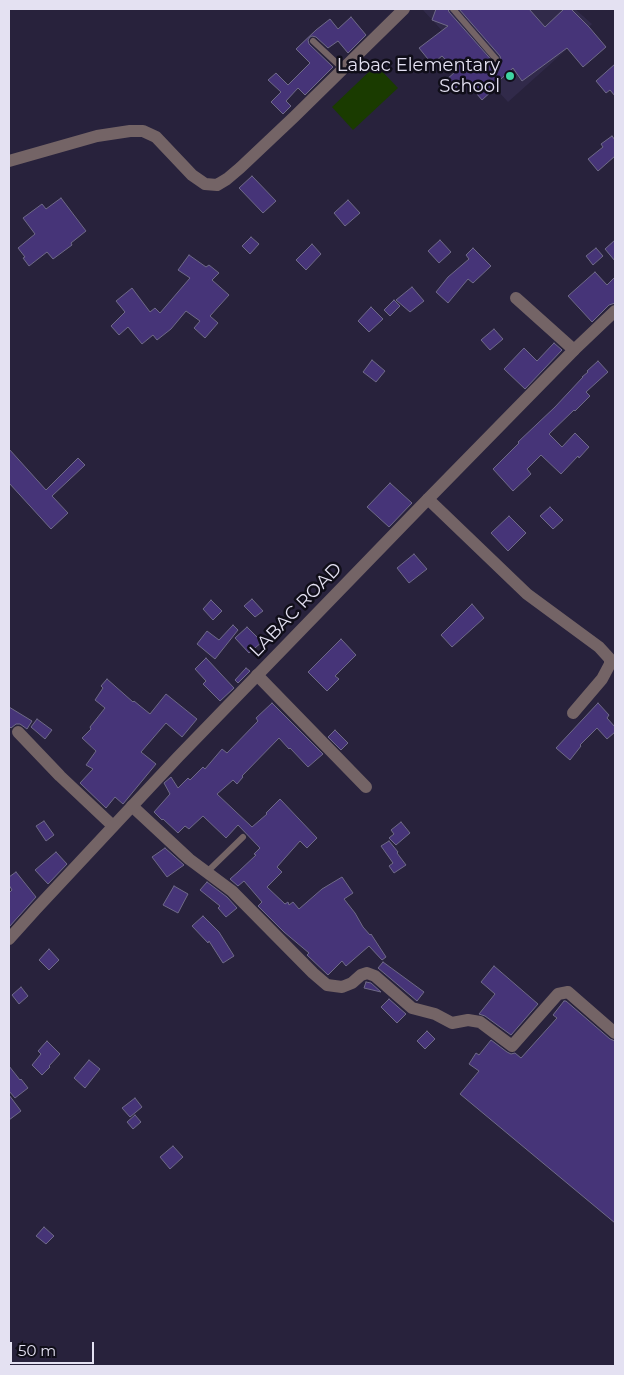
<!DOCTYPE html>
<style>
body{margin:0}
#map{position:relative;width:624px;height:1375px;overflow:hidden;background:#28223c;font-family:Montserrat,sans-serif}
canvas{display:block}
.frame{position:absolute;inset:0;border:10px solid #e4e1f2;pointer-events:none}
.scale{position:absolute;left:10px;top:1342px;width:84px;height:22px;box-sizing:border-box;border:2px solid #e4e1f2;border-top:0;padding-left:6px;font-size:15px;line-height:18px;white-space:nowrap;color:#e4e1f2;-webkit-text-stroke:4px #100e19;paint-order:stroke}
</style>
<div id="map">
<canvas width="624" height="1375"></canvas>
<div class="frame"></div>
<div class="scale">50 m</div>
</div>
<script>
const c = document.querySelector('canvas').getContext('2d');
c.lineJoin = 'round';
function paint(path, color) {
  c.fillStyle = color;
  c.fill(path, 'evenodd');
}
function toPath(rows) {
  const path = new Path2D();
  for (const r of rows) {
    path.moveTo(r[0], r[1]);
    for (let i = 2; i < r.length; i += 2) path.lineTo(r[i], r[i + 1]);
  }
  return path;
}
function trace(path, color, width, dash) {
  c.strokeStyle = color;
  c.lineWidth = width;
  c.lineCap = dash ? 'butt' : 'round';
  c.setLineDash(dash || []);
  c.stroke(path);
}
function drawText(font, color, halo, rows, align = 'center') {
  c.font = font + ' Montserrat,sans-serif';
  c.lineWidth = 5;
  c.setLineDash([]);
  c.textBaseline = 'middle';
  c.strokeStyle = halo;
  c.fillStyle = color;
  for (const [text, x, y, turn = 0] of rows) {
    c.save();
    c.translate(x, y);
    c.rotate((+turn || 0) * Math.PI / 180);
    c.textAlign = isNaN(turn) ? turn : align;
    if (halo) c.strokeText(text, 0, 0);
    c.fillText(text, 0, 0);
    c.restore();
  }
}
paint(toPath([
 [424,9,575,9,592,24,567,47,566,50,508,102,423,10]
]), '#312a4a');
paint(toPath([
 [376,65,398,88,353,130,332,107]
]), '#1a3b00');
const building = toPath([
 [436,9,448,9,449,12,495,64,500,62,501,60,500,56,459,9,529,9,545,27,564,9,571,9,589,27,606,47,583,67,567,48,522,81,513,68,491,88,493,90,482,100,465,80,452,91,445,81,456,71,442,56,432,64,419,48,448,26,432,20,436,9],
 [351,17,366,35,348,53,338,41,328,48,316,37,312,36,310,37,308,40,309,44,333,67,305,95,298,88,286,101,291,106,283,114,271,102,281,92,268,80,276,73,288,85,310,63,296,49,316,30,330,19,338,29,351,17],
 [615,64,615,96,610,90,606,93,596,81,615,64],
 [612,136,615,140,615,156,598,171,588,159,603,147,601,144,612,136],
 [252,176,276,201,263,213,239,188,252,176],
 [61,198,86,231,71,243,72,245,53,259,47,252,29,266,23,258,25,257,18,248,35,234,23,218,42,204,46,209,61,198],
 [348,200,360,213,345,226,334,213,348,200],
 [251,237,259,244,250,254,242,246,251,237],
 [440,240,451,252,439,263,428,251,440,240],
 [615,240,615,261,605,249,615,240],
 [312,244,321,254,306,270,296,260,312,244],
 [473,248,491,266,473,283,468,279,448,303,436,292,448,277,469,259,466,255,473,248],
 [596,248,603,256,593,265,586,256,596,248],
 [189,255,206,267,209,265,219,273,212,280,229,295,210,316,218,323,205,338,194,328,200,321,186,311,171,329,157,340,153,335,142,344,128,327,119,335,111,326,125,312,116,301,132,288,150,312,155,308,160,313,190,278,178,270,189,255],
 [595,272,607,285,615,277,615,303,609,305,592,322,568,296,595,272],
 [412,287,424,301,410,312,396,300,412,287],
 [394,300,400,306,390,316,384,310,394,300],
 [371,307,383,319,369,332,358,321,371,307],
 [494,329,503,339,490,350,481,340,494,329],
 [554,343,562,350,525,389,504,369,524,348,537,361,554,343],
 [372,360,385,371,376,382,363,372,372,360],
 [598,361,608,372,586,392,590,396,575,411,574,410,549,434,562,447,575,433,589,447,579,458,578,456,561,474,541,455,527,469,531,474,513,491,493,469,519,443,518,442,555,407,583,377,582,377,588,372,587,371,598,361],
 [9,449,46,490,78,458,85,465,52,496,68,513,51,529,9,483,9,449],
 [390,483,412,503,389,527,367,507,390,483],
 [550,507,563,520,553,529,540,516,550,507],
 [509,516,526,533,508,551,491,533,509,516],
 [414,554,427,569,409,583,397,568,414,554],
 [252,599,263,611,255,617,244,606,252,599],
 [211,600,222,611,213,620,203,609,211,600],
 [472,604,484,618,452,647,441,635,472,604],
 [233,625,238,630,215,659,197,644,207,631,219,640,233,625],
 [247,627,262,642,249,653,235,638,247,627],
 [341,639,356,655,335,676,339,679,327,691,308,672,341,639],
 [206,658,234,688,220,701,203,684,206,681,195,669,206,658],
 [246,668,250,671,238,683,235,680,246,668],
 [107,679,133,702,134,701,150,714,166,694,197,719,182,737,166,723,141,752,156,764,123,804,115,797,106,808,80,783,93,769,86,765,96,751,82,738,91,729,90,727,105,708,95,700,103,688,101,686,107,679],
 [272,703,323,754,308,767,290,748,289,749,279,738,242,776,243,777,237,784,233,780,217,794,252,827,267,814,266,813,280,799,317,838,307,848,300,841,277,867,282,872,267,887,285,904,288,902,289,905,293,902,299,909,322,889,342,877,353,893,344,899,355,913,363,927,370,935,371,934,386,957,382,960,369,946,346,966,342,961,328,975,307,955,309,953,284,932,258,906,262,902,244,881,238,886,230,879,238,872,256,855,254,854,260,848,238,825,226,838,203,816,189,829,185,826,178,833,163,819,162,820,154,812,170,794,164,783,171,777,178,788,188,778,190,780,203,767,205,769,222,749,227,753,258,721,256,718,272,703],
 [598,703,609,715,607,718,615,727,615,732,607,739,597,728,580,745,581,746,570,760,556,748,598,703],
 [9,707,32,721,27,729,20,724,16,724,11,728,9,726,9,707],
 [37,719,52,730,45,739,31,727,37,719],
 [335,730,348,743,341,750,328,737,335,730],
 [44,821,54,835,46,841,36,826,44,821],
 [401,822,410,833,396,845,389,838,394,834,391,830,401,822],
 [389,841,398,852,397,853,406,865,394,873,389,866,393,863,381,846,389,841],
 [165,848,184,865,167,877,152,857,165,848],
 [56,852,67,864,48,884,35,870,56,852],
 [16,872,36,897,9,927,9,893,12,890,9,885,9,877,16,872],
 [207,882,227,897,237,908,226,917,218,908,220,906,200,890,207,882],
 [174,886,188,894,178,913,163,905,174,886],
 [203,916,219,932,234,956,223,963,209,941,208,943,192,926,203,916],
 [49,949,59,960,49,970,39,960,49,949],
 [383,962,424,992,417,1001,378,968,383,962],
 [494,966,538,1004,511,1035,485,1016,479,1014,495,994,481,982,494,966],
 [366,982,371,983,381,992,364,988,366,982],
 [21,987,28,996,19,1004,12,995,21,987],
 [389,999,406,1014,397,1023,381,1007,389,999],
 [564,1001,566,1001,610,1039,615,1041,615,1223,460,1094,479,1071,469,1064,476,1053,479,1055,491,1040,507,1052,511,1054,515,1053,521,1058,557,1018,553,1015,564,1001],
 [427,1031,435,1039,425,1049,417,1041,427,1031],
 [47,1041,60,1054,49,1066,50,1067,42,1075,32,1065,41,1054,38,1051,47,1041],
 [89,1060,100,1069,85,1088,74,1078,89,1060],
 [9,1066,20,1080,21,1079,28,1088,15,1098,9,1091,9,1066],
 [9,1095,21,1111,9,1120,9,1095],
 [135,1098,142,1107,130,1117,122,1108,135,1098],
 [135,1115,141,1122,133,1129,127,1122,135,1115],
 [173,1146,183,1157,170,1169,160,1157,173,1146],
 [44,1227,54,1236,46,1244,36,1236,44,1227]
]);
paint(building, '#463478');
trace(building, '#6f6a88', 1);
trace(toPath([
 [453,9,496,59],
 [313,41,343,69],
 [207,872,243,837]
]), '#746466', 6);
trace(toPath([
 [9,161,97,136,130,131,143,131,156,137,192,175,205,184,217,185,227,179,240,168,294,117,404,9],
 [516,298,574,350],
 [428,499,527,594,599,647,610,659,610,664,602,679,573,713],
 [257,675,366,787],
 [18,732,60,776,113,826],
 [132,806,189,859,232,891,313,973,327,985,342,987,352,983,361,975,367,973,375,976,412,1008,435,1014,452,1023,468,1020,480,1022,512,1046,558,994,568,992,615,1033]
]), '#746466', 12);
trace(toPath([
 [9,939,36,909,178,757,428,499,574,350,615,311]
]), '#746466', 12);
for (const [x, y, r, color] of [
 [510,76,5,"#3fd4a2"]
]) {
  const dot = new Path2D();
  dot.arc(x, y, r, 0, 2 * Math.PI);
  c.fillStyle = color;
  c.fill(dot);
  trace(dot, '#100e19', 2);
}
drawText('18px', '#e4e1f2', '#100e19', [
 ["Labac Elementary",500,66],
 ["School",500,87]
], 'right');
drawText('18px', '#e4e1f2', '#100e19', [
 ["LABAC ROAD",296,610,-46]
]);
</script>
